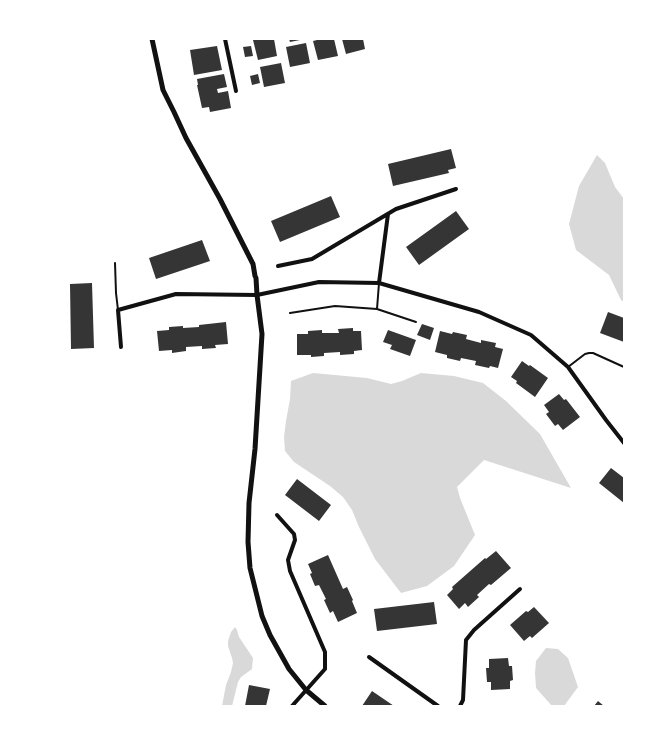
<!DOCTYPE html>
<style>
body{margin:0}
#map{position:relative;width:663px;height:745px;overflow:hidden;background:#fff;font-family:"Nunito Sans",sans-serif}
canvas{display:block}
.frame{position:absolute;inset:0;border:40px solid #fff;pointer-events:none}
</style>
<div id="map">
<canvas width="663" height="745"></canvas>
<div class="frame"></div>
</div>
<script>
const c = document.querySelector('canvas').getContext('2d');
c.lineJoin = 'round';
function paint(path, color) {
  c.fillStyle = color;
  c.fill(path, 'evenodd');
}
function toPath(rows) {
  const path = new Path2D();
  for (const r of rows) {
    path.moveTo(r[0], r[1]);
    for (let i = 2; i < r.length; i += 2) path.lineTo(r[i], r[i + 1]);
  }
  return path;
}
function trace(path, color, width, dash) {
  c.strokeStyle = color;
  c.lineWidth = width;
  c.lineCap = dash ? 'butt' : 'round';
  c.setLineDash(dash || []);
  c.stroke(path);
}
paint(toPath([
 [597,155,605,163,615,187,624,199,624,302,621,300,609,275,576,250,569,224,579,186],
 [313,373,367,378,391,384,402,381,421,373,454,376,483,383,506,401,540,434,571,488,484,460,457,487,460,498,475,535,454,566,427,586,401,593,375,559,359,527,352,510,343,497,330,486,294,462,285,451,284,437,286,421,290,399,291,381],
 [235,627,237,630,239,637,253,658,252,669,241,677,238,682,232,706,222,706,226,685,231,672,233,663,232,658,228,646,228,641,231,632],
 [546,648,558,649,568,658,578,687,564,706,552,706,536,688,535,673,536,661]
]), '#d9d9d9');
paint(toPath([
 [257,39,274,39,277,56,258,60,253,40],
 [289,39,300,39,300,40,290,42],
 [321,39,334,39,338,56,318,60,313,41],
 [342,39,363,39,365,49,346,54],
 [306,43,310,63,290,67,286,47],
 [217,46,222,70,194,75,190,50],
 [251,46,253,56,245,57,243,47],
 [281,63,285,83,264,87,260,67],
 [224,74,227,87,217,89,218,93,228,91,231,108,210,112,209,107,202,108,197,85,198,85,197,79],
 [258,74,260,83,252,85,250,76],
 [451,149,456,168,448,170,449,173,393,186,388,164],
 [331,196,340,217,280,242,271,221],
 [456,211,469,229,419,265,406,247],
 [202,240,210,261,156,279,149,258],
 [92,283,94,348,71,349,70,284],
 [608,312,624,318,624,342,600,333],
 [226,322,228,344,215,345,216,348,202,349,202,346,186,347,186,351,172,353,172,350,159,351,157,331,169,330,169,327,183,326,183,328,199,327,199,325],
 [422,324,434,328,430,340,417,335],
 [353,328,353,331,361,331,362,350,354,351,354,354,340,355,340,352,324,353,324,356,311,357,311,355,297,355,297,334,308,334,308,331,322,330,322,333,339,333,338,329],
 [388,330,416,340,410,356,390,349,392,345,383,342],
 [440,331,452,334,453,332,467,335,466,339,481,343,481,340,496,343,495,347,503,349,498,368,490,366,489,368,475,365,476,361,461,358,460,361,447,358,447,355,435,352],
 [522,361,529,366,530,365,548,378,535,397,516,383,517,381,511,377],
 [559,394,564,400,566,399,580,417,563,430,558,424,555,426,546,414,549,412,544,405],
 [611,468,624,478,624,503,599,483],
 [297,479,331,505,319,521,285,495],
 [496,551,511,568,491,585,489,584,477,595,479,597,468,607,465,603,459,609,447,595,453,589,452,587,485,558,486,559],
 [328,555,343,589,347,587,353,600,352,601,357,613,338,622,333,611,330,613,324,600,326,599,319,585,315,586,310,574,312,573,308,564],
 [434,602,437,624,377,631,374,609],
 [534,607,549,623,532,638,530,636,524,641,510,625,526,611,528,612],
 [508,658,509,666,512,666,513,680,510,681,510,689,491,690,491,682,487,682,486,668,489,668,489,659],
 [249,685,270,689,266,706,245,706],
 [372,691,394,706,362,706],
 [598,701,604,706,594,706]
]), '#353535');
trace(toPath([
 [115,263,116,293,118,310],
 [377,309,416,322],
 [290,313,335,306,377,309,379,283],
 [568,367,585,354,589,353,593,353,624,367]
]), '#111', 2);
trace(toPath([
 [225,39,236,91],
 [278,266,312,259,396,209,456,189],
 [379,283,388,214],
 [121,347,118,310,176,294,257,295,319,282,379,283,479,312,531,335,568,367,606,420,624,443],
 [277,515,294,534,295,540,288,560,290,571,325,652,325,669,292,706],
 [369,657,438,706],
 [460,706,463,700,466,640,474,630,520,589]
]), '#111', 4);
trace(toPath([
 [152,39,163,90,174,112,186,138,220,199,253,264,255,276,256,278,257,295,262,334,255,449,249,503,248,542,250,568,262,616,270,635,289,669,306,690,325,706]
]), '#111', 5);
</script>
